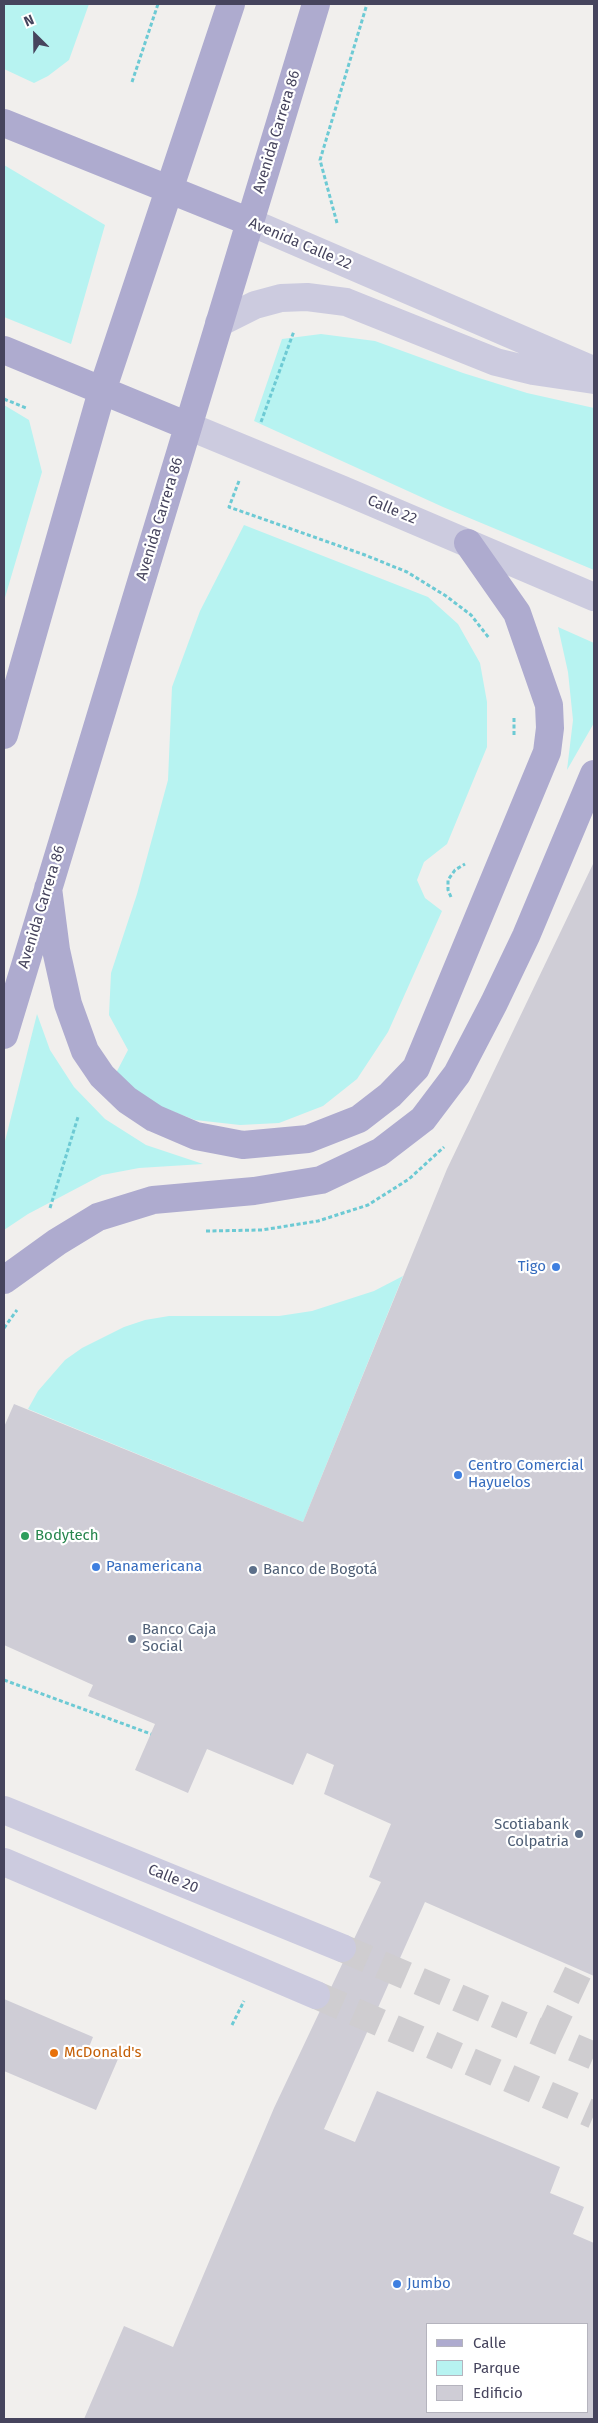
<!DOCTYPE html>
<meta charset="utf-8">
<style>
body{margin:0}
#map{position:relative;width:598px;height:2423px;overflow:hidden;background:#f1efed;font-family:"Fira Sans",sans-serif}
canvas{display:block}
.frame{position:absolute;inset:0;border:5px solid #46445d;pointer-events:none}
.legend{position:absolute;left:426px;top:2323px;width:162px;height:90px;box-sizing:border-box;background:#fff;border:1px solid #b5b4be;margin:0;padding:6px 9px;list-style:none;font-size:15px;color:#46445d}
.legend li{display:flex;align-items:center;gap:10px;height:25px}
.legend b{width:25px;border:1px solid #b5b4be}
.north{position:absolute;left:10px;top:10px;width:50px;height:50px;-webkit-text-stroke:4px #fff;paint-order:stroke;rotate:337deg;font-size:14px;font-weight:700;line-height:20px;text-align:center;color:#46445d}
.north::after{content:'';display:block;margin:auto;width:18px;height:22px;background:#46445d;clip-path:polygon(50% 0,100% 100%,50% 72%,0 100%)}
</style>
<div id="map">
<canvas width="598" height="2423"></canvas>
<div class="frame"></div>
<ul class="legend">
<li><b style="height:6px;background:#aeabcf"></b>Calle</li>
<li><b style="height:14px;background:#b7f3f1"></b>Parque</li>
<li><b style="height:14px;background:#cfcdd6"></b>Edificio</li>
</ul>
<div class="north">N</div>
</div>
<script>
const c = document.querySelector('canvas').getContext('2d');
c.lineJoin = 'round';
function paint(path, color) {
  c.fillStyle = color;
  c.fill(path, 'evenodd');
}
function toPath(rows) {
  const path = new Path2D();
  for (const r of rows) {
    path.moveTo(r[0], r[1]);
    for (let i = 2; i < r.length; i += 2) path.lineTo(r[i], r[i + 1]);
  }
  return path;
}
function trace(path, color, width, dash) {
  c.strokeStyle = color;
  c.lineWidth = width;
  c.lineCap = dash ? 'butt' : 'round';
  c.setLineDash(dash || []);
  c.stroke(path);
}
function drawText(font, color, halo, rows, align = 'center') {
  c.font = font + ' "Fira Sans",sans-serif';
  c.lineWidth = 4.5;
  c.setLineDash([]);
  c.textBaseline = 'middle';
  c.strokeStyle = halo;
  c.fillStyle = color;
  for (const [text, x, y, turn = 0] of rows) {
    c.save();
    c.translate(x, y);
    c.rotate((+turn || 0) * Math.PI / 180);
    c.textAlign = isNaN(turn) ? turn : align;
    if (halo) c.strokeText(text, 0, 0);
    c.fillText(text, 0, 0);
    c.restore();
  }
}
paint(toPath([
 [4,4,89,4,69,60,48,76,34,83,4,69],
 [4,165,105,225,71,344,4,317],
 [321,334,375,341,463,373,527,393,594,408,594,570,443,507,254,421,282,339],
 [4,405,29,420,42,472,4,601],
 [244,525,428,597,458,624,480,663,487,702,487,747,447,844,424,862,417,880,425,898,442,911,388,1032,357,1079,323,1106,279,1123,240,1125,195,1120,151,1103,116,1073,128,1050,109,1015,111,973,137,894,168,780,172,687,200,611],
 [558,627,594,643,594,723,567,770,573,720,568,672],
 [37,1014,50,1050,74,1087,105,1119,146,1145,203,1164,139,1168,102,1175,28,1214,4,1230,4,1145],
 [403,1276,303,1522,28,1409,38,1391,65,1360,82,1348,124,1327,145,1320,169,1316,279,1316,312,1311,374,1291]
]), '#b7f3f1');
paint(toPath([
 [593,864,594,1976,425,1902,324,2129,355,2142,377,2091,560,2167,550,2193,584,2207,573,2234,594,2243,594,2419,84,2419,124,2326,173,2347,274,2108,381,1882,369,1877,391,1824,324,1794,334,1765,307,1753,293,1785,207,1749,188,1793,135,1770,155,1724,88,1696,93,1685,4,1645,4,1427,14,1404,303,1522,447,1169],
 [427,2324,587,2324,587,2412,427,2412],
 [4,1999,93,2037,89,2047,118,2059,96,2110,4,2071]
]), '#cfcdd6');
trace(toPath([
 [342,1948,594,2056],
 [316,1995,594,2115],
 [548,2036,579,1970]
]), '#cfcdd0', 28, [28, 14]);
trace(toPath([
 [132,82,158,4],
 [337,223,320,160,367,4],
 [4,399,26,408],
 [261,422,294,331],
 [239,481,229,507,365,555,407,572,446,596,471,615,489,638],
 [514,735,514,716],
 [451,897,448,890,448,880,455,870,465,864],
 [50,1208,78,1117],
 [206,1231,262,1230,318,1221,368,1205,409,1179,444,1147],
 [4,1328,17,1310],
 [4,1680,151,1734],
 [232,2025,244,2001]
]), '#6dcad4', 3, [4, 2.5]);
trace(toPath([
 [250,222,593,370],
 [219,323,255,305,281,298,307,297,346,302,496,362,533,371,594,380],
 [188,426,343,490,594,597],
 [4,1810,342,1948],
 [4,1862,316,1995]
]), '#cccbdf', 28);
trace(toPath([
 [4,123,250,222],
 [4,350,188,426],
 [4,735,102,391,231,4],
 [48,888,56,950,68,1004,85,1051,102,1076,127,1100,154,1118,196,1136,243,1145,308,1139,359,1119,390,1095,416,1068,547,752,550,728,549,705,517,613,468,543],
 [4,1035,316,4],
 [4,1280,57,1242,98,1217,153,1200,254,1191,321,1180,380,1152,423,1119,457,1074,494,1003,526,936,594,774]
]), '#aeabcf', 28);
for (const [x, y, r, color] of [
 [556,1267,5,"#3f7fe0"],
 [458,1475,5,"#3f7fe0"],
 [25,1536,5,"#2e9e5b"],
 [96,1567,5,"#3f7fe0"],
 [253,1570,5,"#5c6f8a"],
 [132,1639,5,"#5c6f8a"],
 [579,1834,5,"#5c6f8a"],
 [54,2053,5,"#e8710a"],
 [397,2284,5,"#3f7fe0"]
]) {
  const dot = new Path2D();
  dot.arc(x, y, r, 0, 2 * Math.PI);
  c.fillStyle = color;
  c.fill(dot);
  trace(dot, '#fff', 2);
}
drawText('15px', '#46445d', '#fff', [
 ["Avenida Carrera 86",277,132,-73],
 ["Avenida Calle 22",300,244,23],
 ["Calle 22",392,510,23],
 ["Avenida Carrera 86",160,519,-73],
 ["Avenida Carrera 86",42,907,-73],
 ["Calle 20",173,1879,22]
]);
drawText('15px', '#366cbe', '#fff', [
 ["Tigo",546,1267,"right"],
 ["Centro Comercial",468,1466],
 ["Hayuelos",468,1483],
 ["Panamericana",106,1567],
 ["Jumbo",407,2284]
], 'left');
drawText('15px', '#27864d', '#fff', [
 ["Bodytech",35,1536]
], 'left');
drawText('15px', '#4e5e75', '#fff', [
 ["Banco de Bogotá",263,1570],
 ["Banco Caja",142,1630],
 ["Social",142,1647],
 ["Scotiabank",569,1825,"right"],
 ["Colpatria",569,1842,"right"]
], 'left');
drawText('15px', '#c56008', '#fff', [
 ["McDonald's",64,2053]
], 'left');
</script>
